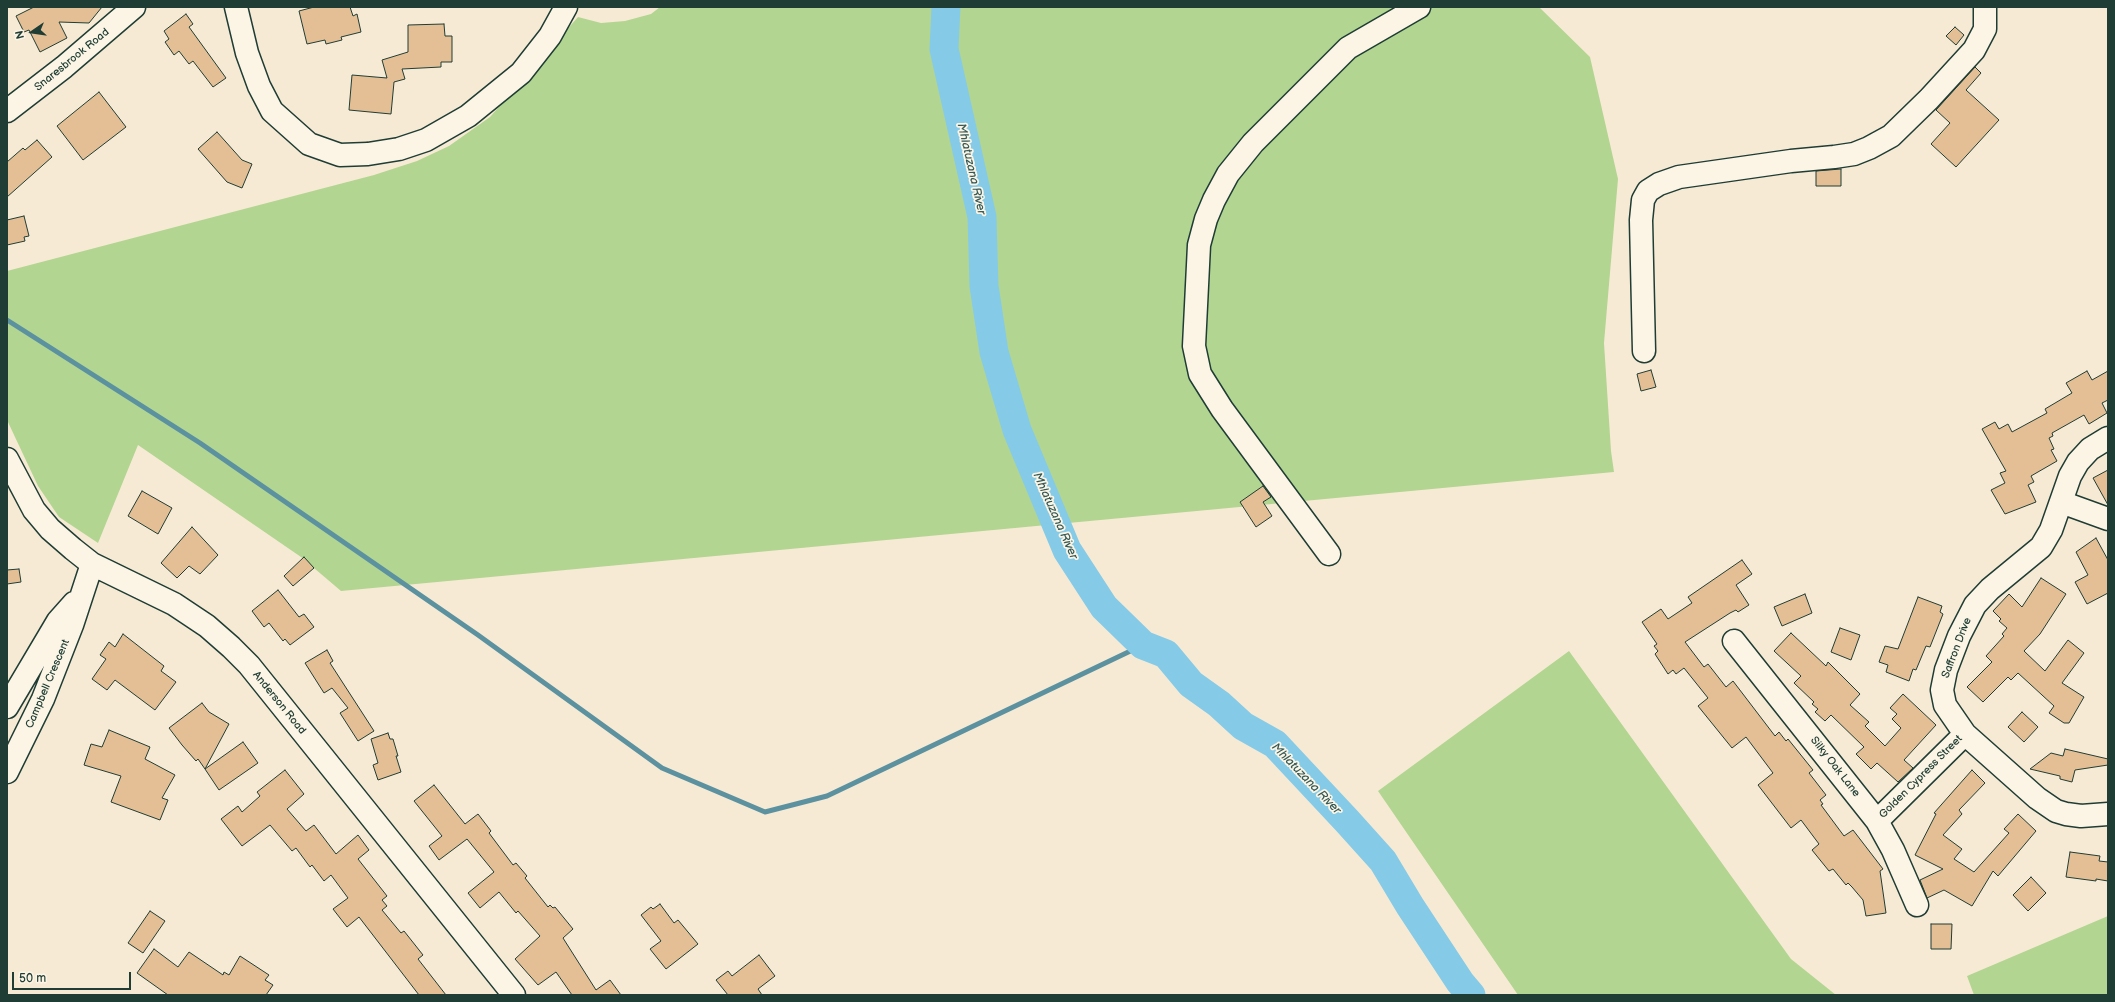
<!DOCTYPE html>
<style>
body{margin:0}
#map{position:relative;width:2115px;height:1002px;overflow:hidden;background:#f7ead5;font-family:"Balsamiq Sans",sans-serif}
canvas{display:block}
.frame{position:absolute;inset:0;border:8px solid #1f3d34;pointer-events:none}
.north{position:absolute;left:12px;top:12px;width:40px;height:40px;-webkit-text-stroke:3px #fcf5e5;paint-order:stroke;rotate:257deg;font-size:11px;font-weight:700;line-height:16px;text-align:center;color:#1f3d34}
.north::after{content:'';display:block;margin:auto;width:14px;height:18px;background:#1f3d34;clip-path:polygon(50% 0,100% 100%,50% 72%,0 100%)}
.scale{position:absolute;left:12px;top:972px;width:119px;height:18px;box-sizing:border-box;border:2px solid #1f3d34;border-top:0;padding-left:5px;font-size:12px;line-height:14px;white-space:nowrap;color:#1f3d34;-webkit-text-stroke:3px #fcf5e5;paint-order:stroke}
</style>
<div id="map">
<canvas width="2115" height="1002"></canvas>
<div class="frame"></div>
<div class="north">N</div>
<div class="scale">50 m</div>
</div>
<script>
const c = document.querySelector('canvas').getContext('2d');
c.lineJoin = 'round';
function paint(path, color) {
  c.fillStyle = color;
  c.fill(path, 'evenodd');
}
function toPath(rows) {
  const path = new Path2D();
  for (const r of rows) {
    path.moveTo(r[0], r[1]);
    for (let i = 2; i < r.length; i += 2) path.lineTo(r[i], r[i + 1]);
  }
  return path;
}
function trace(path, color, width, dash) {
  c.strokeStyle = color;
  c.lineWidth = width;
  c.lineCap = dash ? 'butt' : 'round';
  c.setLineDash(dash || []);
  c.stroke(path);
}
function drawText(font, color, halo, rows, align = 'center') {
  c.font = font + ' "Balsamiq Sans",sans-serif';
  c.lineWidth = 3.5;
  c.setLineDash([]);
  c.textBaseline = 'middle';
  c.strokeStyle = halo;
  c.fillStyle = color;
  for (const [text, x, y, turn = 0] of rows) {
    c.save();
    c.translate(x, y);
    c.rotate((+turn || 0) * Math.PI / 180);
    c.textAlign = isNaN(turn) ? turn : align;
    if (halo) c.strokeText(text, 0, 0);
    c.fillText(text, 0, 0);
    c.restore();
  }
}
paint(toPath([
 [660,7,1539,7,1590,57,1618,179,1604,343,1611,451,1614,472,341,591,301,557,138,445,98,543,59,517,38,486,7,420,7,271,374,175,417,161,449,146,490,117,578,17,601,23,625,21,651,14],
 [1569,651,1791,959,1836,995,1518,995,1378,791],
 [2108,916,2108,995,1974,995,1967,976]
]), '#b2d691');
trace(toPath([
 [7,320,200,443,478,635,662,768,765,812,827,796,1143,645]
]), '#5c929f', 5);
trace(toPath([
 [946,7,944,49,982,217,984,286,994,352,1017,430,1067,550,1104,607,1143,645,1166,654,1191,684,1219,704,1243,726,1275,744,1347,821,1383,861,1410,906,1460,982,1471,995]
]), '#85cbe7', 29);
const building = toPath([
 [34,7,102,7,89,23,59,22,67,38,40,52,29,30,24,32,16,16,34,7],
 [314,7,350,7,353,16,357,14,361,32,341,37,342,40,326,44,325,40,307,44,299,11,314,7],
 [186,14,193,24,189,27,226,78,213,87,193,61,189,64,179,51,174,55,165,42,169,39,164,31,186,14],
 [444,24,445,36,452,36,452,62,441,62,441,67,402,69,405,79,394,82,391,114,349,110,352,75,387,78,382,60,408,52,408,25,444,24],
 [1955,27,1964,35,1956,45,1946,36,1955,27],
 [1975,67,1981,73,1966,90,1999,120,1956,167,1931,144,1950,123,1936,110,1975,67],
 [99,92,126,127,83,160,57,126,99,92],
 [217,132,242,160,252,164,242,188,227,182,198,149,217,132],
 [37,140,52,157,7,197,7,162,23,148,25,150,37,140],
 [1841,169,1841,186,1816,186,1816,171,1841,169],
 [24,216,29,236,24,237,25,241,7,245,7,220,24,216],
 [1651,370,1656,387,1641,391,1637,374,1651,370],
 [2087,371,2092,380,2108,371,2108,400,2102,403,2107,413,2089,424,2084,415,2052,433,2053,436,2049,438,2054,449,2051,450,2057,461,2031,476,2034,482,2028,485,2036,502,2005,514,1991,490,2005,483,2000,473,2006,471,1982,429,1995,422,1999,429,2008,424,2012,432,2047,413,2045,409,2072,393,2066,383,2087,371],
 [2108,470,2108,505,2093,478,2108,470],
 [1263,486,1271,497,1263,502,1272,516,1256,527,1240,502,1263,486],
 [142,491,172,508,158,534,128,516,142,491],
 [192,527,218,555,200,574,189,566,177,578,161,563,192,527],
 [2096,538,2108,560,2108,593,2087,604,2075,582,2088,575,2076,552,2096,538],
 [304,557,314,568,293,586,284,576,304,557],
 [1742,560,1752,574,1736,585,1749,605,1738,612,1736,610,1730,613,1685,642,1704,667,1708,664,1726,687,1733,681,1775,736,1779,732,1786,741,1788,739,1813,770,1809,773,1826,795,1820,800,1823,804,1821,805,1844,836,1853,830,1883,869,1880,871,1886,913,1866,916,1863,900,1852,887,1848,883,1846,885,1833,869,1829,871,1812,850,1819,844,1801,820,1791,828,1758,785,1773,773,1746,737,1732,748,1698,706,1708,698,1684,668,1676,674,1673,670,1668,674,1655,654,1658,651,1654,646,1657,644,1642,622,1661,609,1668,619,1692,603,1688,597,1742,560],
 [19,569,21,582,7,584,7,570,19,569],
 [2041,578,2066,594,2040,634,2024,651,2045,671,2068,640,2084,653,2062,683,2084,697,2069,723,2064,723,2049,713,2054,706,2018,673,2011,680,2008,677,1983,702,1967,687,1992,662,1986,656,2004,636,2002,634,2007,628,1999,621,2001,619,1993,611,2009,594,2022,607,2041,578],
 [278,590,299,617,304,614,314,627,290,645,285,639,283,641,269,623,264,627,252,611,278,590],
 [1805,594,1812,613,1782,626,1774,607,1805,594],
 [1918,597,1942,606,1940,612,1943,614,1930,647,1926,646,1916,670,1913,669,1909,681,1886,672,1888,665,1879,662,1885,646,1898,649,1918,597],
 [1840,628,1860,635,1851,660,1831,652,1840,628],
 [1791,633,1826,666,1828,662,1860,694,1850,705,1869,722,1865,726,1885,746,1901,728,1892,719,1897,714,1890,708,1903,694,1936,725,1904,760,1913,768,1898,782,1877,763,1871,769,1856,754,1864,747,1831,715,1825,721,1815,712,1818,709,1812,704,1814,702,1794,683,1801,676,1774,651,1791,633],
 [123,634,164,666,161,671,176,682,155,710,115,680,107,690,92,679,106,659,100,655,109,642,115,647,123,634],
 [327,650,333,661,330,663,374,731,358,741,340,713,348,708,332,688,324,693,305,663,327,650],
 [202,703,209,712,229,724,205,769,198,759,196,761,182,745,169,728,202,703],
 [2022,712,2038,727,2024,742,2008,727,2022,712],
 [109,730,150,747,145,759,175,775,162,798,168,800,160,820,111,802,121,776,84,765,91,744,102,747,109,730],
 [388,733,390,739,393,739,398,756,396,756,401,772,378,780,373,765,378,763,371,739,388,733],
 [243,742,258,763,219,790,205,769,243,742],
 [2065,749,2108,759,2108,765,2075,770,2072,782,2060,779,2060,776,2030,769,2051,753,2063,756,2065,749],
 [285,770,304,794,287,809,306,831,314,825,336,854,358,835,369,850,358,859,387,896,382,900,387,906,382,910,401,933,404,931,423,955,418,959,446,995,419,995,359,917,347,927,333,909,348,898,331,875,324,881,312,865,310,867,296,848,292,851,270,825,242,846,221,819,238,806,242,812,260,796,257,792,285,770],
 [1972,770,1985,783,1959,810,1962,814,1943,835,1962,849,1954,859,1974,872,2009,833,2004,829,2018,814,2036,831,1998,876,1993,871,1972,906,1944,890,1927,898,1920,880,1943,869,1915,855,1936,814,1934,813,1972,770],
 [434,785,465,824,478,814,491,831,489,833,513,865,516,863,527,876,525,878,548,907,550,905,553,908,555,907,573,929,563,938,596,990,610,980,621,995,572,995,556,972,538,985,515,959,540,936,518,911,516,913,499,892,480,908,468,893,494,872,467,839,439,860,429,846,442,836,414,801,434,785],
 [2070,852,2100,856,2099,861,2108,862,2108,881,2096,879,2096,881,2066,877,2070,852],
 [2031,877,2046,893,2028,911,2013,895,2031,877],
 [660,904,674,923,678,920,698,944,666,969,650,949,661,941,641,915,651,907,653,909,660,904],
 [150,911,165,921,143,953,128,943,150,911],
 [1931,924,1952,924,1951,949,1931,949,1931,924],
 [154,949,178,967,189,952,223,975,224,972,229,975,240,956,269,975,265,980,273,985,266,995,168,995,137,973,154,949],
 [759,955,775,976,758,989,762,995,728,995,716,980,728,971,732,976,759,955]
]);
paint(building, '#e4bf95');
trace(building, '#1f3d34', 1);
const minor = toPath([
 [236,7,247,53,259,86,272,111,309,144,340,155,368,154,399,149,426,140,468,116,521,73,550,36,566,7],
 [7,111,64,67,134,7],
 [1644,351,1641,220,1643,200,1648,191,1659,184,1679,177,1791,161,1834,157,1854,154,1869,148,1891,136,1929,99,1974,50,1985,29,1985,7],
 [2108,438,2090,449,2078,462,2070,476,2051,530,2041,547,1990,589,1975,605,1959,636,1946,670,1942,690,1945,705,1965,734,2037,798,2056,811,2066,814,2081,816,2108,814],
 [7,459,34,510,50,529,73,549,92,564,174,604,207,626,231,647,249,665,514,995],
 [2061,502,2108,519],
 [1329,554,1222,409,1200,374,1194,346,1199,245,1206,219,1214,200,1228,174,1253,143,1348,48,1419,7],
 [1734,641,1877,821,1893,850,1917,905],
 [7,707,58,621,74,603],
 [7,772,43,699,72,625,92,564],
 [1877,821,1965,734]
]);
trace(minor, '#1f3d34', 25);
trace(minor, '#fcf5e5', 22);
drawText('11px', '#1f3d34', '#fcf5e5', [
 ["Snaresbrook Road",72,60,-39],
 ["Saffron Drive",1957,648,-69],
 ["Campbell Crescent",48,684,-67],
 ["Anderson Road",279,703,51],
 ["Silky Oak Lane",1835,767,52],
 ["Golden Cypress Street",1921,777,-45]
]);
drawText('italic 12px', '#335958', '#fcf5e5', [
 ["Mhlatuzana River",971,169,77],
 ["Mhlatuzana River",1055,516,66],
 ["Mhlatuzana River",1306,779,46]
]);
</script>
